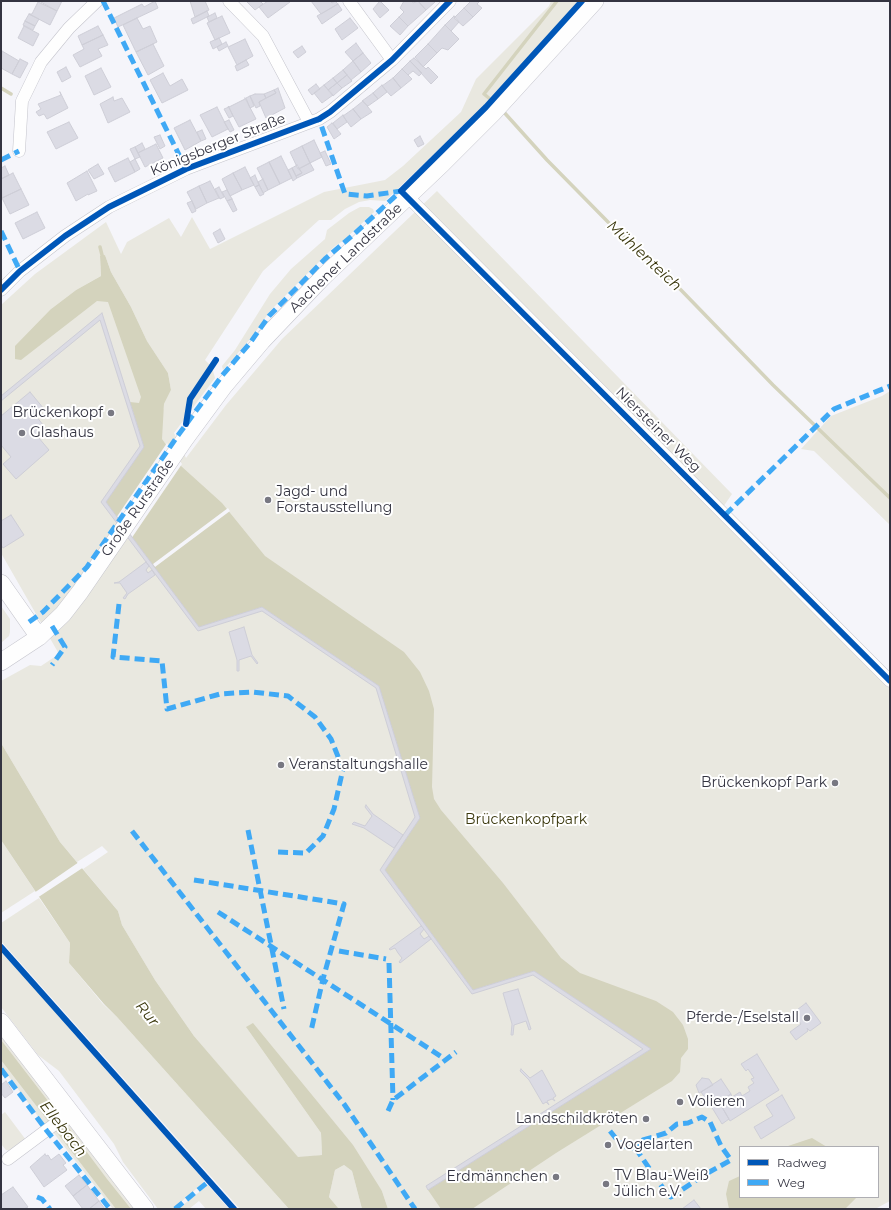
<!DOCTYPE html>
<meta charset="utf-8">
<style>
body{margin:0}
#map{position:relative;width:891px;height:1210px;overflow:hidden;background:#f5f5fa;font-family:Montserrat,sans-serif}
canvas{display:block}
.frame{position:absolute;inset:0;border:2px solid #343441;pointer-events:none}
.legend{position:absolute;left:739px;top:1146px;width:140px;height:52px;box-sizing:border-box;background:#fff;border:1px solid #aeaeb3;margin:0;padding:5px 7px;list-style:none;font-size:12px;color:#343441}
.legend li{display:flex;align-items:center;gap:8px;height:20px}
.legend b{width:20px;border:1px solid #aeaeb3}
</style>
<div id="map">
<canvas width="891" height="1210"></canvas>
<div class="frame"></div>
<ul class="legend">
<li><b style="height:5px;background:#0057b8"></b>Radweg</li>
<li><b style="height:5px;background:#3fa9f5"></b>Weg</li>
</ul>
</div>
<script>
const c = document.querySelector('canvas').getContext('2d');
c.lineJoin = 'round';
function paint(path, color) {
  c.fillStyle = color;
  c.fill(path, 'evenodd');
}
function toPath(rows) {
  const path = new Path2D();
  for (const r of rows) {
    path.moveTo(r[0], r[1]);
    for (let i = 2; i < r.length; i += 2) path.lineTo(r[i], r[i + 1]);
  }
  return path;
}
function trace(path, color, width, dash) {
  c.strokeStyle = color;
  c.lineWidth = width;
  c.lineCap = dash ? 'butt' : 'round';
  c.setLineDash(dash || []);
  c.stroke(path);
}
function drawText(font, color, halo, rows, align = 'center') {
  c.font = font + ' Montserrat,sans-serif';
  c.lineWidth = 4;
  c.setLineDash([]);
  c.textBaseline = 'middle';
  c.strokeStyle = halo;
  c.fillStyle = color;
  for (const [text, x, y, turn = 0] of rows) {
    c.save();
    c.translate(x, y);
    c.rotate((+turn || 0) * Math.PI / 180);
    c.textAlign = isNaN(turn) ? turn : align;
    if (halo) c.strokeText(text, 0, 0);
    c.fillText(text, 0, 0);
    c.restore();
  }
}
paint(toPath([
 [551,1,578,2,485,106,385,201,370,200,359,202,345,209,331,220,319,220,263,271,205,360,212,367,215,378,174,433,186,458,226,405,282,339,437,191,732,494,719,513,890,688,890,1201,875,1209,388,1209,382,1191,246,1027,321,1133,322,1155,298,1158,194,1036,155,980,122,925,118,911,83,869,108,852,102,846,77,862,60,842,1,743,1,681,30,665,41,666,59,654,1,553,1,305,35,274,106,222,121,254,127,242,169,218,181,237,192,217,210,249,324,192,385,180,403,166,461,112,476,79,549,6],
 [105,255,111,272,131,307,147,341,168,373,171,390,164,404,164,410,107,289,51,309,76,290,101,276,100,257],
 [740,1147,878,1147,878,1197,740,1197],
 [360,207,369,207,373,209,374,212,343,241,335,246,270,311,252,337,223,370,222,366,235,350,270,294,291,269,325,239,327,230,349,213],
 [890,391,890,525,814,451,801,449,831,416,882,396],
 [1,606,10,619,10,632,9,636,1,643],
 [1,840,35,891,1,913],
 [39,898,70,943,69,963,103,1004,117,1017,289,1209,240,1209,1,941,1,923],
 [1,951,204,1180,203,1183,173,1209,158,1209,123,1162,114,1144,59,1071,38,1055,1,1007],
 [1,1032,63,1112,45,1126,1,1066],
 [5,1112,26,1140,12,1151,6,1150,1,1144,1,1115],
 [69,1119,138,1209,113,1209,53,1132],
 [344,1165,352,1171,362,1209,339,1209,329,1197,335,1170],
 [208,1185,229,1209,206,1209,199,1201,189,1209,178,1209]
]), '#e9e8e0');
paint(toPath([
 [105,255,111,272,131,307,147,341,168,373,171,390,164,404,162,439,181,466,222,503,265,556,404,652,420,672,429,691,434,709,432,787,434,799,441,810,503,883,561,958,580,973,656,1001,673,1012,683,1025,688,1039,688,1049,681,1058,680,1072,672,1081,556,1153,472,1209,441,1209,428,1190,651,1049,534,971,473,990,385,870,420,818,379,686,262,607,199,627,106,502,144,447,130,402,139,403,141,397,108,302,97,301,21,360,15,359,15,346,51,309,76,290,101,276,100,256],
 [1,743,60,842,118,911,122,925,155,980,194,1036,298,1157,322,1155,321,1133,246,1027,253,1023,353,1145,382,1191,388,1209,362,1209,352,1171,344,1165,335,1170,329,1197,339,1209,289,1209,117,1017,104,1004,69,963,70,943,1,840],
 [1,1040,65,1123,107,1179,131,1209,116,1209,55,1130,1,1060],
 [812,1138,827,1147,785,1147],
 [740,1176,740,1197,857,1197,845,1209,729,1209,726,1194,729,1181]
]), '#d4d3bd');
paint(toPath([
 [167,443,182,464,131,539,116,518],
 [228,508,230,511,155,567,153,564],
 [79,862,84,867,37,898,34,893]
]), '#f5f5fa');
trace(toPath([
 [1,88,11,94],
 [496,104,484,94,557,1],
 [502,110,547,160,608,222,681,290,773,385,890,498],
 [100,247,103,259]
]), '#d4d3bd', 3.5);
const building = toPath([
 [39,1,62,1,57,11,39,1],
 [155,1,158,8,118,27,114,18,142,4,144,7,155,1],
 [190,1,205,1,209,10,195,17,190,1],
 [246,1,260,1,263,4,255,10,246,1],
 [268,1,289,1,290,2,268,18,259,7,268,1],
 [311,1,330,1,332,3,335,1,338,4,321,14,311,1],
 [380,1,389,10,380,18,373,9,380,1],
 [404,1,412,1,413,3,418,1,426,10,408,26,399,17,404,12,400,8,404,1],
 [418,1,434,1,435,2,426,10,418,1],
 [471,1,480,1,477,4,482,8,473,17,464,8,471,1],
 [38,2,57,11,50,25,29,14,32,14,38,2],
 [338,4,342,10,322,24,317,16,338,4],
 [464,8,473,17,463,26,454,18,464,8],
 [207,11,209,16,193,24,191,19,207,11],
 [215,13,217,18,209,22,207,17,215,13],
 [29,14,39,19,35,26,25,21,29,14],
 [222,16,230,33,215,40,207,23,222,16],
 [454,16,459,22,451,31,445,25,454,16],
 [399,17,408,26,400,35,390,26,399,17],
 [137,18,143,29,150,26,157,42,136,52,123,25,137,18],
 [350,18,358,28,342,40,335,29,350,18],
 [25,21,35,26,33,30,23,25,25,21],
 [445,25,459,39,448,50,442,48,437,53,428,44,445,25],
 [24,26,39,34,33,46,18,38,24,26],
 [98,26,103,35,82,45,78,36,98,26],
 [103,35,108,45,98,49,102,56,80,67,73,55,84,49,82,45,103,35],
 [219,38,222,44,213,49,210,42,219,38],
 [245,39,253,56,237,65,228,47,245,39],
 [226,42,228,46,219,51,217,47,226,42],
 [356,43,363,53,353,61,345,52,356,43],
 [153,44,164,66,148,75,136,52,153,44],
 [428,44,437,53,423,67,415,57,428,44],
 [302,46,306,52,298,58,293,52,302,46],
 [2,51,19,61,12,74,1,68,2,51],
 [363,53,371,63,361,72,353,61,363,53],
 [414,58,426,69,428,67,438,77,431,84,410,61,414,58],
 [20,59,28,63,20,78,12,74,20,59],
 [246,60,249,65,237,71,235,66,246,60],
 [353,61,361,72,351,80,343,70,353,61],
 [410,61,422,73,419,76,413,71,408,75,402,69,410,61],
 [66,67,71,77,62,82,57,72,66,67],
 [101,68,111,87,94,95,85,76,101,68],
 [402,69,412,79,401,88,393,78,402,69],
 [343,70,347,75,337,83,333,78,343,70],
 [163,73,170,86,182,79,188,90,162,103,150,80,163,73],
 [347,75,352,81,342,88,337,83,347,75],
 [333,78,337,83,328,90,324,85,333,78],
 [393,78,401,88,391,96,382,86,393,78],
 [337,83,342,88,333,96,328,90,337,83],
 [316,84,320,89,312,95,308,90,316,84],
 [324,85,333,95,322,103,314,93,324,85],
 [382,85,387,92,378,99,373,93,382,85],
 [278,88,285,108,266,118,259,102,276,93,274,90,278,88],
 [274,90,276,93,266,98,264,94,274,90],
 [60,92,68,108,47,119,44,114,39,116,36,112,41,109,38,104,61,95,60,92],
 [373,93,378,99,368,106,362,101,373,93],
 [255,94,264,94,266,98,259,102,260,106,256,108,250,96,255,94],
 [250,96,254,106,250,108,246,98,250,96],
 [113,97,114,101,122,98,130,112,108,123,100,104,113,97],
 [245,98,256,119,239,127,228,106,229,107,245,99,245,98],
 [363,101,372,112,361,119,353,109,363,101],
 [217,107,228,129,212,137,200,115,217,107],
 [229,107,233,116,229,118,224,109,229,107],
 [353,109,361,119,351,127,343,116,353,109],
 [343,115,347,122,337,129,333,123,343,115],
 [190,120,201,141,185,150,174,128,190,120],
 [229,120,234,130,230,132,224,122,229,120],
 [69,122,78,138,56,149,47,132,69,122],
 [332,123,341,134,334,139,327,127,332,123],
 [202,130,206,139,201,141,197,132,202,130],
 [160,135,165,146,160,149,154,137,160,135],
 [420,136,424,144,418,147,414,140,420,136],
 [314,140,322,157,310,163,302,146,314,140],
 [142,143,145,149,138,153,135,147,142,143],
 [156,144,163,158,145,167,138,153,156,144],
 [302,146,310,163,298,169,290,152,302,146],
 [135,147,140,157,135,159,130,149,135,147],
 [325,151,331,164,326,166,320,153,325,151],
 [281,156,292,178,280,184,269,162,281,156],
 [128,158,135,172,115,182,108,168,128,158],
 [135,159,140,169,135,172,130,162,135,159],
 [269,162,280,184,268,190,257,168,269,162],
 [310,163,314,170,297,178,296,176,302,173,299,169,310,163],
 [98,164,104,174,94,179,88,170,98,164],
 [297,165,302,173,296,176,292,168,297,165],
 [5,166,9,175,1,179,1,168,5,166],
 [245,167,254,185,242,190,233,173,245,167],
 [292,168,297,178,293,181,288,170,292,168],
 [87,171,97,191,88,195,88,194,76,201,67,183,87,171],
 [13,173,21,189,2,198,1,179,13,173],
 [233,173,242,190,230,196,222,179,233,173],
 [255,175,259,185,255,187,250,178,255,175],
 [263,179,268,190,263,193,258,182,263,179],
 [210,181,219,198,207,203,199,186,210,181],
 [259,185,264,194,260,196,255,187,259,185],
 [199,186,207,203,196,209,187,192,199,186],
 [219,187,224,197,220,199,215,189,219,187],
 [21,189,29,205,10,214,2,198,21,189],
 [227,190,232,199,227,201,222,192,227,190],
 [232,199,237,210,233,212,227,201,232,199],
 [192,201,196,211,192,213,187,203,192,201],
 [37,212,45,228,23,239,15,223,37,212],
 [220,229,225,239,218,243,213,233,220,229],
 [102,313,144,447,106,502,199,627,262,607,379,686,420,818,385,870,473,990,534,971,651,1049,428,1190,426,1186,643,1049,533,975,472,994,380,870,415,817,376,688,262,611,198,631,101,502,140,446,100,320,1,401,1,396,102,313],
 [30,392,44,409,36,416,47,430,38,437,49,450,16,479,3,464,11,457,1,445,1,416,30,392],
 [11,515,24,535,3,548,1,545,1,521,11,515],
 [146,562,149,566,146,570,148,573,152,570,155,575,128,594,125,599,123,598,127,593,120,583,114,583,119,582,146,562],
 [244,627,252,655,258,663,257,664,251,656,239,660,239,671,237,671,237,660,229,632,244,627],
 [366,805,373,814,403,835,394,848,364,828,352,824,354,822,365,826,372,816,365,807,366,805],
 [421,926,424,929,420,934,424,939,429,936,431,939,400,963,399,962,402,958,398,953,395,948,390,950,389,949,421,926],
 [518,989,531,1029,529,1030,526,1021,514,1025,513,1035,511,1035,512,1024,503,993,518,989],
 [806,1003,821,1023,810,1031,807,1028,808,1031,796,1040,790,1032,801,1024,793,1013,806,1003],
 [757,1054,779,1090,730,1121,719,1102,731,1094,732,1097,740,1092,742,1096,750,1091,748,1087,754,1083,751,1079,754,1078,748,1069,746,1071,741,1064,757,1054],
 [521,1069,530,1078,542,1070,556,1096,553,1098,555,1101,552,1099,547,1101,549,1105,546,1102,543,1104,529,1080,520,1071,521,1069],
 [702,1078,709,1079,713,1085,699,1093,696,1085,702,1078],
 [721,1079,731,1094,711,1106,701,1092,721,1079],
 [6,1081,13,1092,5,1098,1,1093,1,1085,6,1081],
 [782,1095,795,1118,761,1139,754,1127,773,1116,766,1105,782,1095],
 [719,1102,729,1119,722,1124,711,1106,719,1102],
 [45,1154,46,1156,48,1155,51,1160,59,1154,66,1163,63,1165,67,1170,44,1187,30,1167,45,1154],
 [79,1175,87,1185,73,1196,65,1186,79,1175],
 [87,1185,99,1201,89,1209,83,1209,73,1196,87,1185],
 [13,1187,28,1207,24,1209,2,1209,1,1207,1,1195,13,1187],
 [694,1200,701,1209,682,1209,694,1200],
 [99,1201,105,1209,89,1209,99,1201]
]);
paint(building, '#dbdbe4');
trace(building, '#ceced7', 1);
const minor = toPath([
 [229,1,263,36,309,122],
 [349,1,392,60],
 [19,151,22,101,41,62,69,28,97,1],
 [408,197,890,681],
 [1,290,20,271,65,236,109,207,186,169,319,119,330,112,392,60,450,1],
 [8,1159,71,1112]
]);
const secondary = toPath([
 [1,583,39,637],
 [1,662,39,637,63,614,80,592,185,439,224,386,262,341,323,277,443,163,493,113,595,1],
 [1,1022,145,1209]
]);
trace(minor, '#c4c4cc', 13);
trace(secondary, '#c4c4cc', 18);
trace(minor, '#fefefe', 12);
trace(secondary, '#fefefe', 17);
trace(toPath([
 [103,1,186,169],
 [1,160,19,151],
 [1,231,20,271],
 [725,515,834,409,890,386],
 [119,604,113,657,162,661,167,709,220,694,252,692,288,696,315,717,331,739,343,769,334,809,323,836,306,853,277,852],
 [29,622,43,612,87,567,179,434,221,377,250,343,269,316,325,259,353,235,401,191,367,196,345,194,319,119],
 [52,626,65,647,52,665],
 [248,830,284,1009],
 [132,831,344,1104,415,1209],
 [194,880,344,904,323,979,311,1031],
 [218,912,445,1059],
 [339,951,386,959],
 [389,963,393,1100],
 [1,1069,47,1131,110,1209],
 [388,1111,393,1100,456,1052],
 [610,1131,618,1141,628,1148,636,1149,639,1147,639,1143,643,1140,666,1133,677,1124,688,1123,702,1117,710,1122,721,1146,731,1160,704,1175,671,1197,667,1194,636,1149],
 [37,1197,42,1199,50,1209],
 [175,1209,209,1181]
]), '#3fa9f5', 5, [10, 5]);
trace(toPath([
 [582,1,486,107,401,191,890,681],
 [1,290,20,271,65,236,109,207,186,169,319,119,330,112,392,60,450,1],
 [186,424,190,399,216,360],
 [1,947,234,1209]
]), '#0057b8', 6);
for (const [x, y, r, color] of [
 [111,413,4,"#787882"],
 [22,433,4,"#787882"],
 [268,500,4,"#787882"],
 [281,765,4,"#787882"],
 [835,783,4,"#787882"],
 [807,1018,4,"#787882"],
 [680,1102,4,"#787882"],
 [646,1119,4,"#787882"],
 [608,1145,4,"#787882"],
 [556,1177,4,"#787882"],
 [606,1184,4,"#787882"]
]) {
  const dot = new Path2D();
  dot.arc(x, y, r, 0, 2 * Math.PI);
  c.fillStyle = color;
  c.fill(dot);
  trace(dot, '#fff', 1.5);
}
drawText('14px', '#343441', '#fff', [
 ["Königsberger Straße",218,145,-22],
 ["Aachener Landstraße",346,258,-44],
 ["Niersteiner Weg",658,430,45],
 ["Große Rurstraße",138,508,-55]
]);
drawText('14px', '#343441', '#fff', [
 ["Brückenkopf",103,413,"right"],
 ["Glashaus",30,433],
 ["Jagd- und",276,492],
 ["Forstausstellung",276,508],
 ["Veranstaltungshalle",289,765],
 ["Brückenkopf Park",827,783,"right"],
 ["Pferde-/Eselstall",799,1018,"right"],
 ["Volieren",688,1102],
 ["Landschildkröten",638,1119,"right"],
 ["Vogelarten",616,1145],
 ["TV Blau-Weiß",614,1176],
 ["Jülich e.V.",614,1192],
 ["Erdmännchen",548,1177,"right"]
], 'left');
drawText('14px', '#3b380d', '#fff', [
 ["Brückenkopfpark",526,820]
]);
drawText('italic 15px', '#39360b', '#fff', [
 ["Mühlenteich",644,256,43],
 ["Rur",147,1014,51],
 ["Ellebach",63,1129,52]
]);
</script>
